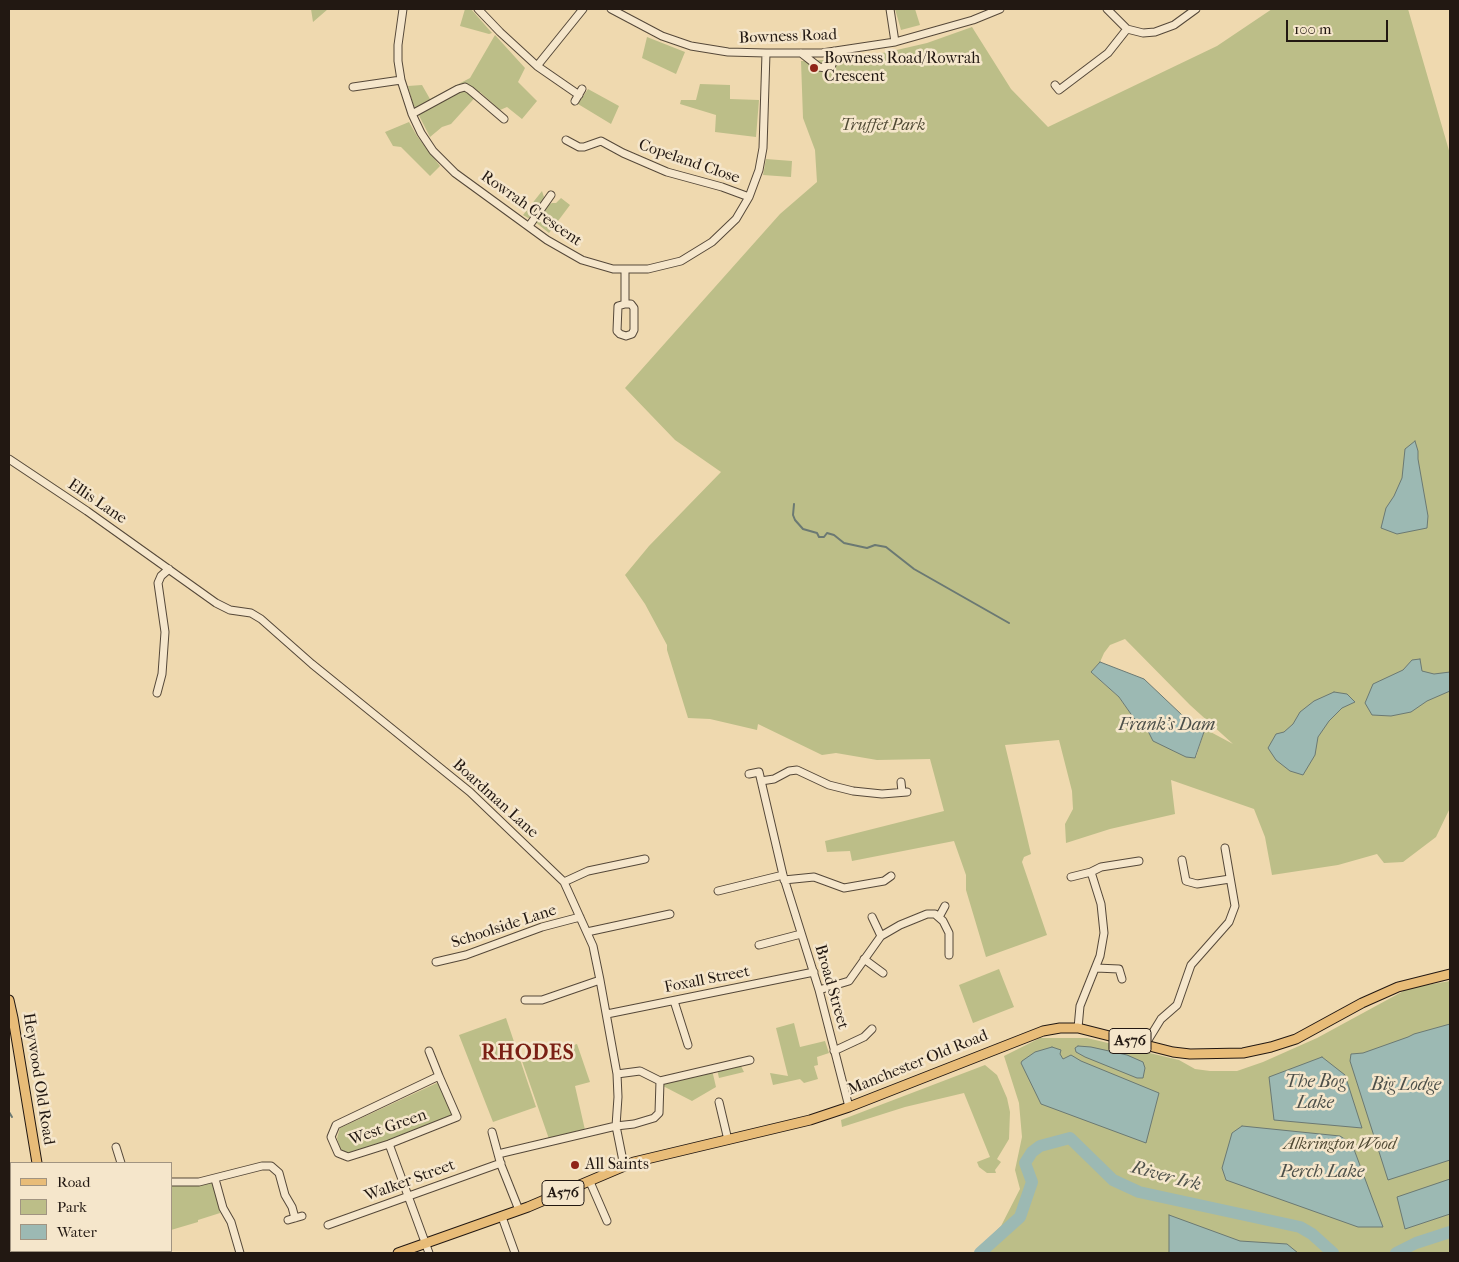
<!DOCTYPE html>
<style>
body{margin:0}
#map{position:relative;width:1459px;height:1262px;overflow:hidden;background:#efd9af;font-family:"IM FELL French Canon",serif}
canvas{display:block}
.frame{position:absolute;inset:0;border:10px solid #221812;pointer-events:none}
.legend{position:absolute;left:10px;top:1162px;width:162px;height:90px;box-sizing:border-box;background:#f5e6cb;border:1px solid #a19481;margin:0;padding:6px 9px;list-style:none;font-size:15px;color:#221812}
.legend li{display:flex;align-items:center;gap:10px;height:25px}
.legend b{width:25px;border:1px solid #a19481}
.scale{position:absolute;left:1286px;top:20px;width:102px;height:22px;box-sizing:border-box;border:2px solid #221812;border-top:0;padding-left:6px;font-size:15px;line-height:18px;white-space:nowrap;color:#221812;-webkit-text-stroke:4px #f5e6cb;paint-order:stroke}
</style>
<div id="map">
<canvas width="1459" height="1262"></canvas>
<div class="frame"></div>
<ul class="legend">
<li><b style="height:6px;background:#e8bc78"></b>Road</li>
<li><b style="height:14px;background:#bcbe88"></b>Park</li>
<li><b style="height:14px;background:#9cb9b3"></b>Water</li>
</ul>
<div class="scale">100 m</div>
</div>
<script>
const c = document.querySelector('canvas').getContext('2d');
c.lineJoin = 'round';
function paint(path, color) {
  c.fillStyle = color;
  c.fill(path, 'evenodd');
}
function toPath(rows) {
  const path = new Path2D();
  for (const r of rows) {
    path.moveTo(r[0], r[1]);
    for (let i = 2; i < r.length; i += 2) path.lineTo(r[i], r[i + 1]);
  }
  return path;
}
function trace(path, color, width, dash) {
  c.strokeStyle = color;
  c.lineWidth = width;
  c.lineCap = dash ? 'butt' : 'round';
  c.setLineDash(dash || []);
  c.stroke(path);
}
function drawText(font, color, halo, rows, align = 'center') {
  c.font = font + ' "IM FELL French Canon",serif';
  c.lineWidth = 5;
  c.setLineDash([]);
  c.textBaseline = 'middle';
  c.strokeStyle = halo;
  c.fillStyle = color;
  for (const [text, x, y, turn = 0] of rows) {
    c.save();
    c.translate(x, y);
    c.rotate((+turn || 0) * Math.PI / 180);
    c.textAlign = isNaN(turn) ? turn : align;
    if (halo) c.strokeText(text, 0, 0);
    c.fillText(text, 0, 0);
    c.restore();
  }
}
paint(toPath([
 [311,9,328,9,313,22],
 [465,9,471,9,492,33,489,34,460,26],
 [895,9,915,9,920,25,901,30],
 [1272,9,1408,9,1450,154,1450,808,1436,837,1403,862,1384,863,1377,854,1338,865,1272,875,1265,837,1254,809,1171,780,1175,814,1110,829,1066,843,1065,824,1073,809,1072,791,1059,740,1005,745,1031,854,1024,857,1022,862,1047,935,986,957,966,890,966,875,954,841,852,861,850,851,827,852,825,841,944,811,930,759,877,760,836,753,822,755,758,724,757,730,710,719,688,718,667,650,667,645,645,604,625,575,649,546,721,472,675,440,625,388,780,214,817,182,815,150,803,118,801,61,845,59,888,52,927,43,972,27,1011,89,1048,127,1217,46],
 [1125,639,1190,705,1233,744,1205,729,1196,757,1150,733,1133,717,1119,697,1091,672,1100,662,1104,653,1110,645],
 [495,35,525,68,518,82,537,101,522,119,507,107,500,110,480,92,451,124,442,127,430,137,413,104,408,86,422,85,430,99,470,78],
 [647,37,685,52,676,74,642,58],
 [700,84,730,85,730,99,759,100,756,137,715,132,716,115,680,104,681,100,696,100],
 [588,89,619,106,611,124,578,104],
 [409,122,417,136,440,166,430,176,401,147,393,146,385,132],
 [766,159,792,161,791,177,763,175],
 [542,191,544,197,541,207,532,217,528,218,523,215],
 [561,198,570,205,549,233,534,221,548,205,552,203,556,203],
 [999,969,1014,1007,973,1023,959,985],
 [1450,981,1450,1253,973,1253,1001,1226,1020,1189,1015,1170,1022,1137,1019,1103,1004,1056,1040,1038,1087,1038,1179,1060,1195,1069,1210,1071,1237,1071,1263,1062,1317,1038,1409,988],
 [506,1018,536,1107,493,1122,459,1035],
 [794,1023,800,1047,825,1041,829,1053,817,1057,818,1065,814,1066,818,1079,804,1083,800,1079,773,1085,770,1073,788,1076,776,1028],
 [577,1044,590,1082,575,1086,585,1130,549,1139,522,1061],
 [737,1065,741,1066,744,1072,719,1078,717,1069],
 [985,1065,997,1075,1007,1098,1010,1112,1009,1139,997,1159,1001,1162,995,1170,996,1173,987,1173,979,1167,977,1162,990,1157,964,1093,905,1107,842,1127,841,1120],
 [712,1070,716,1087,692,1101,663,1086,665,1083],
 [439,1082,453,1117,352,1155,342,1154,337,1138,340,1128],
 [213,1182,220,1213,198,1220,198,1222,171,1230,171,1184,199,1185]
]), '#bcbe88');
const water = toPath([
 [1415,441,1418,451,1418,459,1428,516,1427,528,1397,534,1381,528,1386,508,1394,496,1402,478,1405,449,1415,441],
 [1420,659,1422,671,1434,674,1450,672,1450,691,1427,701,1411,712,1391,716,1372,715,1365,703,1373,684,1403,670,1412,660,1420,659],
 [1100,662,1144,679,1182,715,1205,729,1195,758,1186,757,1153,741,1149,733,1133,717,1119,697,1091,672,1100,662],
 [1334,692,1347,694,1355,702,1342,708,1329,721,1318,737,1315,755,1303,775,1290,771,1276,760,1268,748,1276,734,1284,732,1293,724,1300,712,1314,701,1334,692],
 [1450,1024,1450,1160,1388,1180,1350,1061,1351,1054,1363,1053,1408,1037,1414,1034,1450,1024],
 [1078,1046,1091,1047,1127,1055,1143,1062,1145,1068,1143,1078,1137,1078,1085,1057,1076,1052,1075,1048,1078,1046],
 [1052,1047,1061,1050,1060,1054,1063,1059,1071,1055,1081,1061,1159,1093,1146,1143,1041,1104,1021,1063,1022,1061,1035,1052,1052,1047],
 [1322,1057,1345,1075,1362,1128,1274,1120,1269,1077,1322,1057],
 [1242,1126,1340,1136,1352,1144,1383,1227,1358,1227,1226,1180,1222,1168,1232,1133,1242,1126],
 [1450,1179,1450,1214,1405,1229,1397,1197,1450,1179],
 [1169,1215,1240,1241,1287,1244,1298,1253,1169,1253,1169,1215]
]);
paint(water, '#9cb9b3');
trace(water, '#6b7973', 1);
trace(toPath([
 [794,504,793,515,795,520,803,529,817,533,819,537,824,537,827,533,834,535,844,543,867,548,875,545,886,547,914,569,1009,623],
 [9,1112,12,1117]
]), '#6b7973', 2);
trace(toPath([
 [980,1253,1020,1217,1032,1182,1025,1163,1032,1152,1040,1146,1070,1138,1113,1180,1139,1192,1300,1227,1312,1234,1333,1253],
 [1396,1253,1416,1243,1450,1232]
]), '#9cb9b3', 12);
const minor = toPath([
 [403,9,398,45,398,61,401,80,412,114,421,133,433,151,455,173,547,240,582,260,613,269,648,269,681,261,712,242,736,219,749,197,759,170,763,148,766,53],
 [478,9,500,32,537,66,579,95],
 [611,9,662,36,691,46,728,52,766,53,822,53,895,42,973,20,1000,9],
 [890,9,895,42],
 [1107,9,1127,29,1143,33,1155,32,1174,25,1196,9],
 [801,53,819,67,826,68,832,65,834,51],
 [537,66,583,9],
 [1055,85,1059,90,1108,53,1127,29],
 [353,87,401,80],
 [575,101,582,89],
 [412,114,458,89,465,87,470,90,504,119],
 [566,140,579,147,584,147,601,141,623,153,667,172,722,187,749,197],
 [529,226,551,195],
 [625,304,631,304,634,308,634,330,632,334,626,336,620,334,617,331,618,306,625,304,625,270],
 [9,459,87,511,216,603,230,610,251,613,261,619,312,664,470,792,564,882,593,946,600,980,617,1074,618,1097,616,1126,624,1166],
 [157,693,162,674,165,632,158,583,161,576,169,569],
 [749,774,759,772,783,875,819,990,849,1107],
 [761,781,774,779,789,771,797,770,829,785,853,791,882,794,907,792],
 [901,782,902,792],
 [1182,860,1186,881,1197,884,1230,879],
 [1071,877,1091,872,1101,867,1139,861],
 [784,880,814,877,844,888,884,881,891,876],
 [564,882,588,871,645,859],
 [718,891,783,875],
 [872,917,881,936],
 [939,917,945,906],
 [587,932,670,914],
 [759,945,801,934],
 [864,959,883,973],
 [436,962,466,955,542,927,580,917],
 [1096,968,1119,969,1122,979],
 [819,990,849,981,881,936,900,925,927,914,935,914,943,921,949,933,949,955],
 [525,1000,542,1000,600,980],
 [674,1001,688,1045],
 [607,1014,814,972],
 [1078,1028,1080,1006,1100,956,1104,933,1101,904,1091,872],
 [1145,1045,1161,1019,1177,1005,1191,965,1229,922,1235,906,1225,848],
 [429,1051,439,1076,336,1125,331,1137,338,1153,348,1157,389,1144,457,1117,439,1076],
 [834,1051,864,1037,872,1029],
 [617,1074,640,1071,660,1081,750,1060],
 [719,1102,728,1140],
 [492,1132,501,1165,519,1210],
 [389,1144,429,1253],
 [116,1147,121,1163],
 [498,1154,616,1126,634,1124,654,1118,659,1113,660,1081],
 [215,1179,223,1208,231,1222,240,1253],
 [171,1182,199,1182,262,1166,271,1166,279,1173,285,1195,292,1207,295,1218],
 [590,1182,607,1221],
 [502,1217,515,1253],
 [288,1220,302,1216],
 [328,1225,501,1163]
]);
const major = toPath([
 [9,1000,13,1018,37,1163],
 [40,1253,40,1251],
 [398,1253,528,1207,634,1162,810,1120,849,1107,1043,1031,1060,1028,1078,1028,1173,1052,1190,1054,1243,1053,1271,1047,1296,1039,1362,1003,1398,987,1450,974]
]);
trace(minor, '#554839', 9);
trace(major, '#221812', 11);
trace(minor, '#f5e6cb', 7);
trace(major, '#e8bc78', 9);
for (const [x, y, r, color] of [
 [814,68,5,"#8f2418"],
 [575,1165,5,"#8f2418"]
]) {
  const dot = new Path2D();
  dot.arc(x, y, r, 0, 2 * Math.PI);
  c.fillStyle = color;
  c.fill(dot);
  trace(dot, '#f5e6cb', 2);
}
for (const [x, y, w] of [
 [1130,1041,42],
 [563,1193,42]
]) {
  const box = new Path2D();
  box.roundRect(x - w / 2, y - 12.5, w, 25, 4);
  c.fillStyle = '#f5e6cb';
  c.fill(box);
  trace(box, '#221812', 1);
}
drawText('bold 15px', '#221812', null, [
 ["A576",1130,1041],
 ["A576",563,1193]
]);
drawText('16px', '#221812', '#f5e6cb', [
 ["Bowness Road",788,37,-2],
 ["Copeland Close",689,162,19],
 ["Rowrah Crescent",531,209,35],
 ["Ellis Lane",97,502,34],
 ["Boardman Lane",495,799,42],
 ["Schoolside Lane",504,927,-18],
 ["Foxall Street",707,980,-11],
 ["Broad Street",831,987,74],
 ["Manchester Old Road",918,1063,-22],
 ["Heywood Old Road",38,1079,81],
 ["West Green",388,1128,-19],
 ["Walker Street",410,1181,-20]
]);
drawText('16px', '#221812', '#f5e6cb', [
 ["Bowness Road/Rowrah",824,59],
 ["Crescent",824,77],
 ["All Saints",585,1165]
], 'left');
drawText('italic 16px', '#504a35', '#f5e6cb', [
 ["Truffet Park",883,126],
 ["Alkrington Wood",1340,1145]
]);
drawText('italic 18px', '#4d504a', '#f5e6cb', [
 ["Frank's Dam",1167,726],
 ["The Bog",1315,1083],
 ["Lake",1315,1104],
 ["Big Lodge",1406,1086],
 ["Perch Lake",1322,1173],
 ["River Irk",1166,1177,15]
]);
c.letterSpacing = '1px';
drawText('bold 21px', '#7a1f14', '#f5e6cb', [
 ["RHODES",528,1054]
]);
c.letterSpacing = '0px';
</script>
